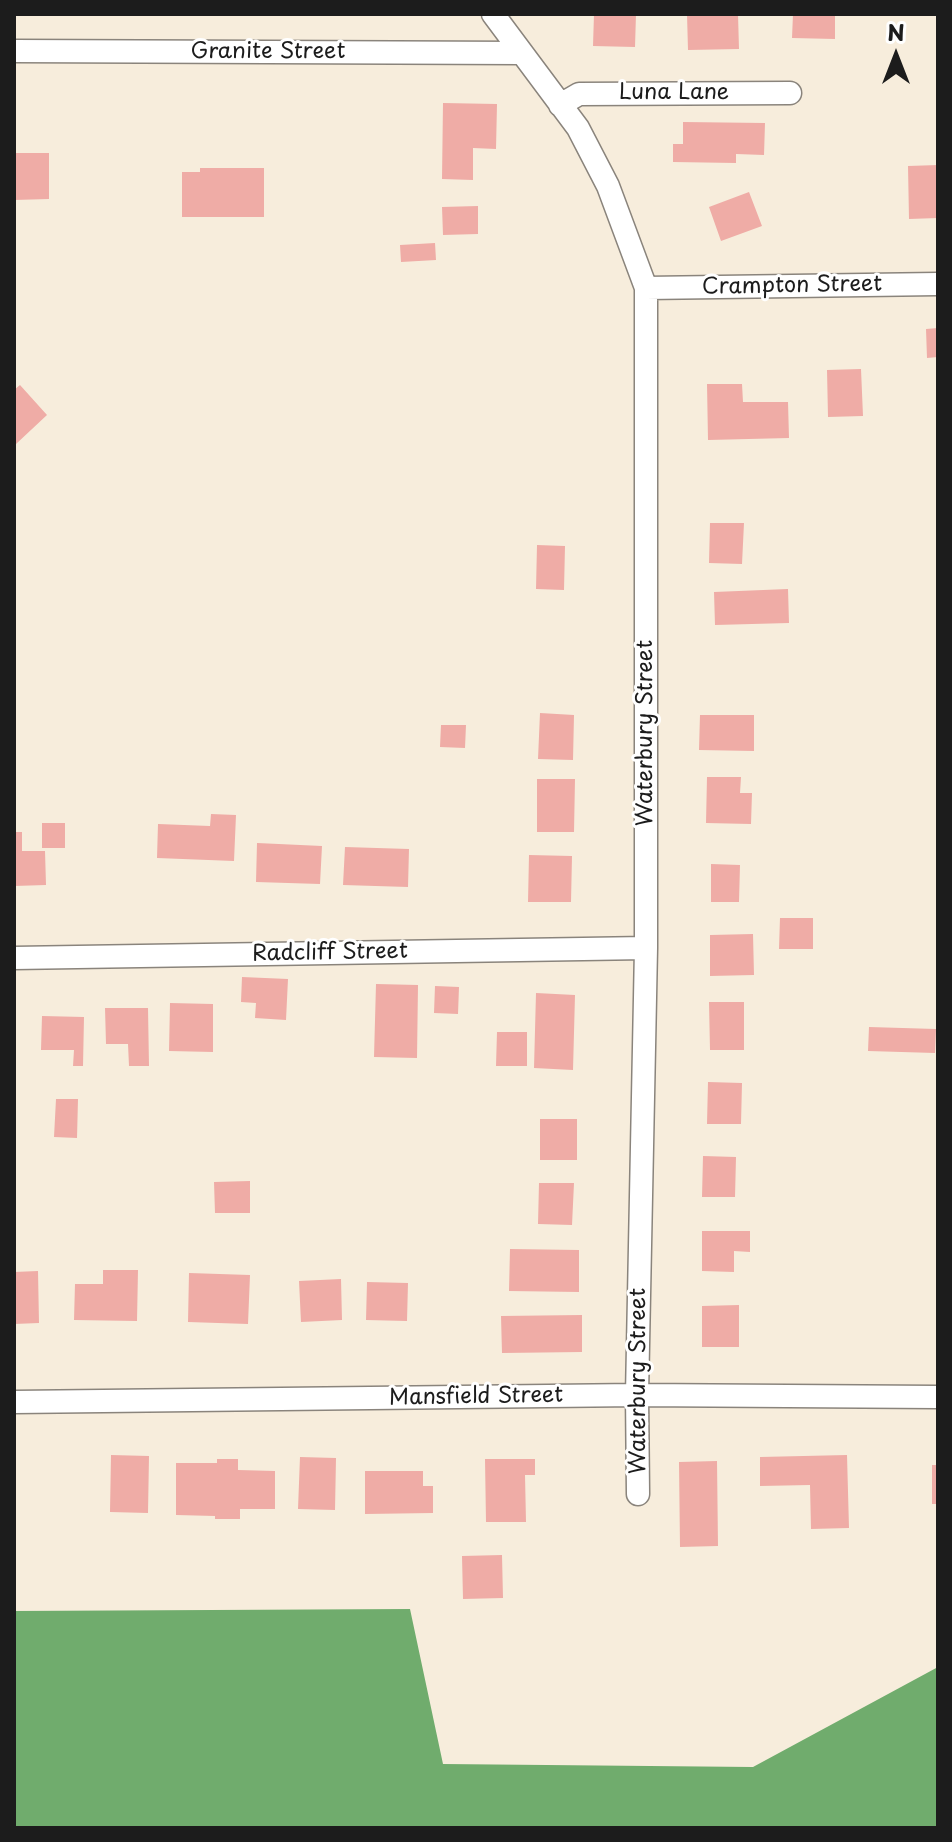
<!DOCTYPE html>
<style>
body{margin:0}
#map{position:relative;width:952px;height:1842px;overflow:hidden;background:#f7eddc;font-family:"Playpen Sans",sans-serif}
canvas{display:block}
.frame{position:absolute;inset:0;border:16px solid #1c1c1c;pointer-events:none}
.north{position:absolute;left:856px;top:16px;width:80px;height:80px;-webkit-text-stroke:6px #fff;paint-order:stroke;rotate:0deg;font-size:22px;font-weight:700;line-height:32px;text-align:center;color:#1c1c1c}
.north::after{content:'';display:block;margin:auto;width:28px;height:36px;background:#1c1c1c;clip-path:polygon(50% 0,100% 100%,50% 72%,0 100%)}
</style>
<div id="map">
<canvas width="952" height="1842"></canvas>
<div class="frame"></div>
<div class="north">N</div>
</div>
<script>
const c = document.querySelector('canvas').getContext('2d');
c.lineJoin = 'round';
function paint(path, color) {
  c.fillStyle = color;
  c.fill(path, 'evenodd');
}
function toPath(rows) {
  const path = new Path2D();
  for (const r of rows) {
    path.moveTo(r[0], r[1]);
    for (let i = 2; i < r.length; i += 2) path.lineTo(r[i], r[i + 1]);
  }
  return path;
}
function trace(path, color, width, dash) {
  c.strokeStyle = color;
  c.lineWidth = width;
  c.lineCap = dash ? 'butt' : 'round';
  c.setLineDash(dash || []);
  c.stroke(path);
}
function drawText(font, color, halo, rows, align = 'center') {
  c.font = font + ' "Playpen Sans",sans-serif';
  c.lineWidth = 6;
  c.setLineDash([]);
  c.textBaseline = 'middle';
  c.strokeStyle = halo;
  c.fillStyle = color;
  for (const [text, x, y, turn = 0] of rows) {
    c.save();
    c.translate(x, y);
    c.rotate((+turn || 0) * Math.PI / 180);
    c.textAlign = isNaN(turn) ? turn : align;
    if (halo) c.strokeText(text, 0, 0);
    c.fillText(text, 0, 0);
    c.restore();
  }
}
paint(toPath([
 [410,1609,443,1764,753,1767,938,1667,938,1828,14,1828,14,1611]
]), '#70ac6d');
paint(toPath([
 [594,14,636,14,635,47,593,46],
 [687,14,738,14,739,49,688,50],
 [793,14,835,14,835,39,792,38],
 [443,103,497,104,496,149,473,148,473,180,442,179],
 [683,122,765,123,764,155,736,154,736,163,673,162,673,144,683,144],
 [14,153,49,153,49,199,14,200],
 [938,165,938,218,909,219,908,166],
 [200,168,264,168,264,217,182,217,182,172,200,172],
 [749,192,762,226,721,241,709,207],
 [478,206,478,234,443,235,442,207],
 [435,243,436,260,401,262,400,245],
 [938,328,938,357,927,358,926,329],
 [861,369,863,416,828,417,827,370],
 [707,384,742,384,743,402,788,402,789,438,708,440],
 [20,385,47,415,16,444,14,390],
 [710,523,744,523,742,564,709,563],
 [537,545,565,546,564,590,536,589],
 [788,589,789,623,715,625,714,592],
 [540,713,574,715,573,760,538,759],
 [700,715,754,715,754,751,699,750],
 [441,725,466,725,465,748,440,747],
 [707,777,741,777,740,793,752,793,751,824,706,823],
 [537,779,575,779,574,832,537,832],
 [211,814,236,815,234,861,157,858,158,824,210,826],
 [42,823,65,823,65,848,42,848],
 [14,832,22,832,22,851,45,851,46,885,14,886],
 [257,843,322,846,320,884,256,882],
 [345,847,409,849,408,887,343,885],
 [529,855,572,856,571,902,528,902],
 [711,864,740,865,739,902,711,902],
 [780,918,813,918,813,949,779,949],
 [753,934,754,975,710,976,710,935],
 [242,977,288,979,286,1020,255,1018,256,1003,241,1002],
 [376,984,418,985,417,1058,374,1057],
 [435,986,459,987,458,1014,434,1013],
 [536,993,575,995,573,1070,534,1068],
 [709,1002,744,1002,744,1050,710,1050],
 [170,1003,213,1004,213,1052,169,1051],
 [105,1008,148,1008,149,1066,129,1066,128,1044,106,1044],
 [42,1016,84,1017,83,1066,73,1066,74,1050,41,1050],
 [869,1027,936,1029,935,1053,868,1051],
 [497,1032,527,1032,527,1066,496,1066],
 [708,1082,742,1083,741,1124,707,1124],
 [56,1099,78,1099,77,1138,54,1137],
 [540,1119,577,1119,577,1160,540,1160],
 [703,1156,736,1157,735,1197,702,1197],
 [250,1181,250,1213,215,1213,214,1182],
 [539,1183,574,1183,572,1225,538,1224],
 [702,1231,750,1231,750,1252,734,1251,734,1272,702,1271],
 [510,1249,579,1250,579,1292,509,1291],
 [103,1270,138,1270,137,1321,74,1320,75,1284,103,1284],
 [38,1271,39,1323,14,1324,14,1272],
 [189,1273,250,1275,248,1324,188,1322],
 [341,1279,342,1320,301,1322,299,1281],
 [367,1282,408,1283,407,1321,366,1320],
 [739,1305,739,1347,702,1347,702,1306],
 [582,1315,582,1352,502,1353,501,1316],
 [111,1455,149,1456,148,1513,110,1512],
 [847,1455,849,1528,811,1529,810,1485,760,1486,760,1457],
 [300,1457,336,1458,335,1510,298,1509],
 [217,1459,238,1459,238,1470,275,1471,275,1509,240,1509,240,1519,215,1519,215,1516,176,1515,176,1463,217,1463],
 [485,1459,535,1459,535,1475,525,1475,526,1522,486,1522],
 [717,1461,718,1546,680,1547,679,1462],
 [932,1465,938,1465,938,1504,932,1504],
 [365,1471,423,1471,423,1486,433,1486,433,1513,365,1514],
 [502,1555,503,1598,463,1599,462,1556]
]), '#efaca6');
const street = toPath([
 [493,14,578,128,608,186,646,288,646,948,637,1395,638,1494],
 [14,51,522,53],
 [560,105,579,94,790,93],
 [646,288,938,284],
 [14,958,646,948],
 [14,1402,637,1395,938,1397]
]);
trace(street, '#8a847c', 25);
trace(street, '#fff', 22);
drawText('22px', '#1c1c1c', '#fff', [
 ["Granite Street",268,52],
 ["Luna Lane",674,93],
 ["Crampton Street",792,286,-1],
 ["Waterbury Street",646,733,-90],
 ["Radcliff Street",330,953,-1],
 ["Waterbury Street",639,1381,-90],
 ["Mansfield Street",476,1397,-1]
]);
</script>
